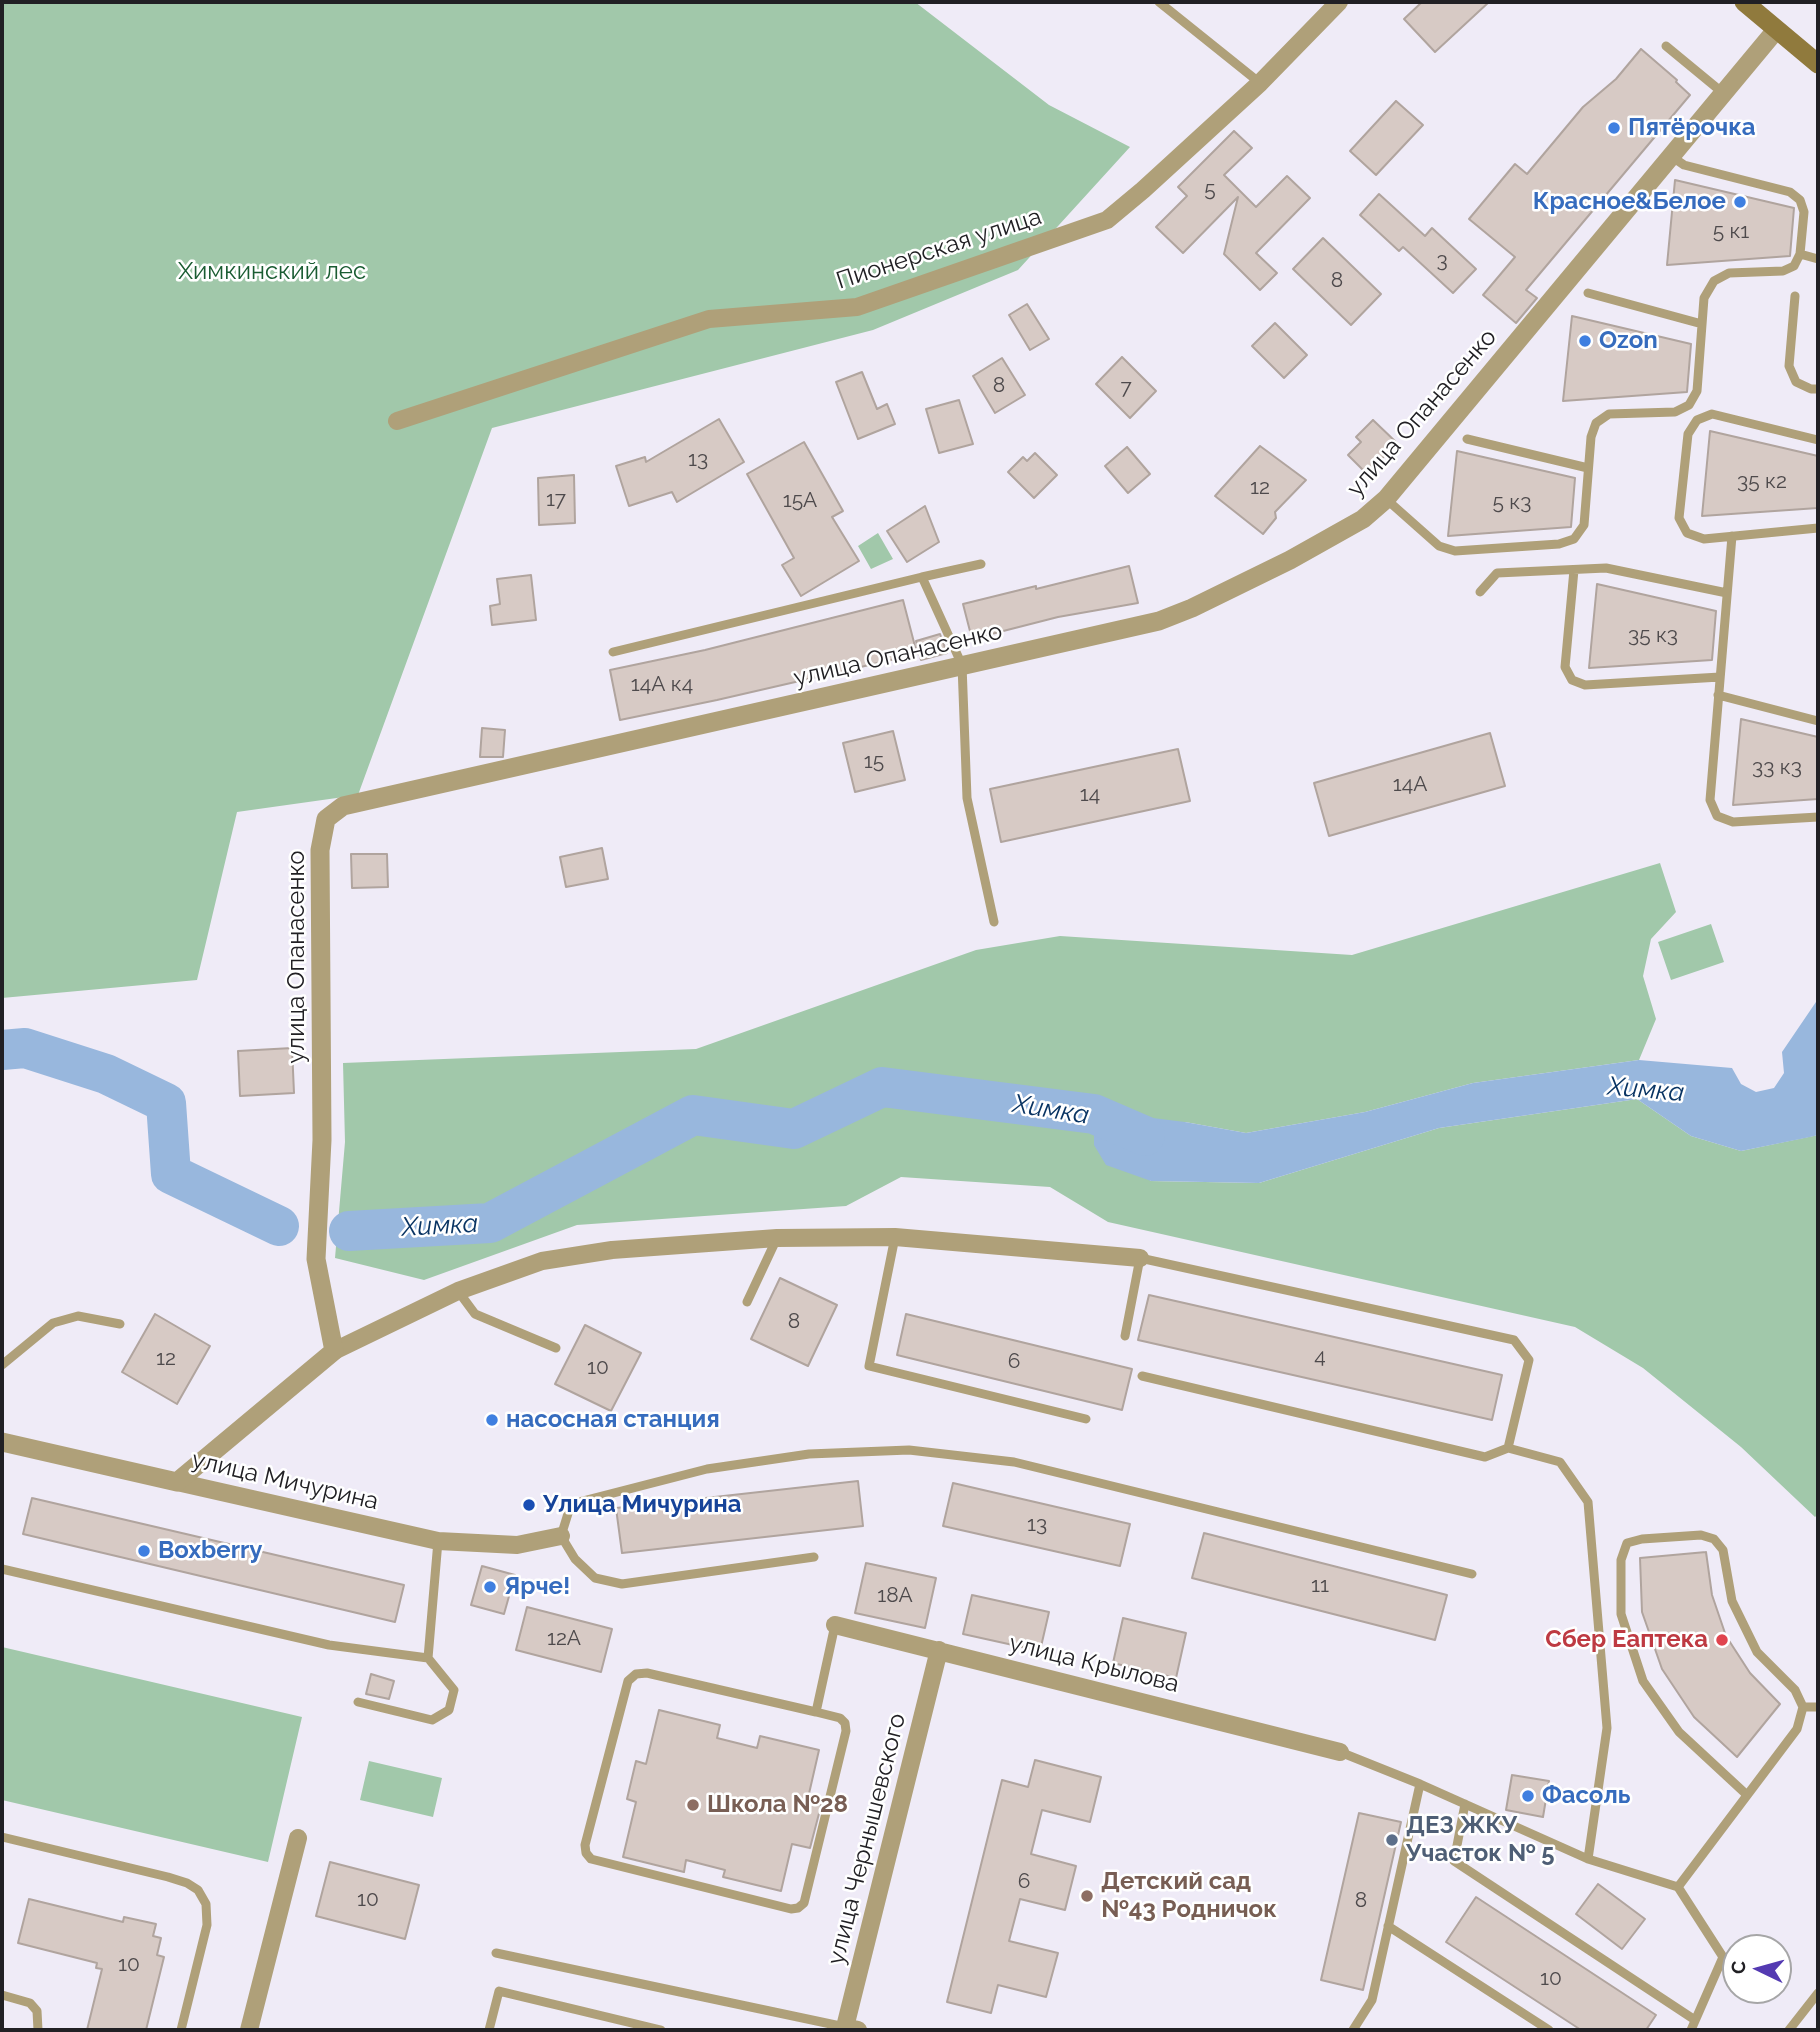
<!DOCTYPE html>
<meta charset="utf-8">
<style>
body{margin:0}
#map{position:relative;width:1820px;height:2032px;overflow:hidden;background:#efebf7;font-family:Raleway,sans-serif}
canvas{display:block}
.frame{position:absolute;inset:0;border:4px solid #212024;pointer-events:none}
.north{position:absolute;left:1722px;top:1934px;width:70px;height:70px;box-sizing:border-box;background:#fff;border:2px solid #a6a6a7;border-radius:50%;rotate:275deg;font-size:19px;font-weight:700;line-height:28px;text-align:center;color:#212024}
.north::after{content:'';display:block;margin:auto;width:24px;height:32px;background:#543ab2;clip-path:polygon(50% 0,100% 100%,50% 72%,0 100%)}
</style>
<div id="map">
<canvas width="1820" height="2032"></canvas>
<div class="frame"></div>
<div class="north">С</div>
</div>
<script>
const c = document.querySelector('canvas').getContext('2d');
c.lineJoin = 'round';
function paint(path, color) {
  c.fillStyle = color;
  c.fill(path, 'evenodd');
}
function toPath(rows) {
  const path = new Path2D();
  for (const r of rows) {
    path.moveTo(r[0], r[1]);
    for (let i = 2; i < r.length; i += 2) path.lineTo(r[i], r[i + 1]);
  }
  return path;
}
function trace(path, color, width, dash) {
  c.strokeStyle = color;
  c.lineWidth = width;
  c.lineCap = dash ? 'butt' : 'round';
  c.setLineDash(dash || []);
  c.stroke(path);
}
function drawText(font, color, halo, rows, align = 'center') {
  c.font = font + ' Raleway,sans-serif';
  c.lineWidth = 5;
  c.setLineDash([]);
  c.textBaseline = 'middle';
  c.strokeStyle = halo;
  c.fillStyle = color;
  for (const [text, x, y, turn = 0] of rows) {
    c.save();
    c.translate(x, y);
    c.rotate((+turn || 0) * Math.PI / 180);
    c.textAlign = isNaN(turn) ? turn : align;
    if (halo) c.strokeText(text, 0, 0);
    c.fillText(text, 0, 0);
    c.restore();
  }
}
paint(toPath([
 [2,2,915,2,1049,105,1130,147,1018,270,873,330,492,428,358,795,237,812,197,980,2,998],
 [878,533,893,559,871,569,858,546],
 [1660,863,1676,912,1651,939,1643,976,1656,1019,1639,1060,1473,1083,1365,1112,1246,1133,1185,1122,1150,1181,1259,1183,1439,1128,1637,1099,1691,1136,1741,1151,1818,1135,1818,1514,1815,1517,1741,1447,1643,1368,1575,1327,1108,1222,1050,1187,901,1177,846,1206,577,1225,424,1280,335,1258,345,1142,343,1063,696,1049,976,950,1060,936,1352,955],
 [1711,924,1724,962,1671,980,1658,942],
 [2,1647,302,1717,268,1862,2,1800],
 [369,1761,442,1778,433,1817,360,1800]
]), '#a1c8aa');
paint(toPath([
 [1818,999,1818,1135,1810,1137,1741,1151,1691,1136,1637,1099,1439,1128,1259,1183,1151,1181,1106,1165,1094,1145,1094,1114,1112,1113,1185,1122,1246,1133,1365,1112,1473,1083,1639,1060,1732,1068,1741,1084,1756,1092,1774,1088,1784,1073,1782,1052]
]), '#98b7dd');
trace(toPath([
 [2,1050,25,1048,106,1074,166,1103,171,1174,279,1226],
 [349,1231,490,1223,693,1115,794,1129,882,1087,1094,1114,1145,1136]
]), '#98b7dd', 40);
const building = toPath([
 [1422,2,1489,2,1435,52,1404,19,1422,2],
 [1641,49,1677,80,1676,82,1690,95,1526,290,1537,298,1516,323,1483,295,1515,257,1469,219,1515,164,1527,174,1583,107,1616,79,1641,49],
 [1396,101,1423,125,1376,175,1350,151,1396,101],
 [1234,131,1252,148,1224,175,1256,207,1287,176,1310,198,1256,253,1277,273,1260,290,1224,254,1238,197,1183,253,1156,227,1187,196,1178,187,1234,131],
 [1675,180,1794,208,1790,256,1667,265,1675,180],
 [1379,194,1425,236,1432,228,1476,269,1453,293,1403,247,1399,251,1360,215,1379,194],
 [1323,238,1381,294,1351,325,1293,269,1323,238],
 [1027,304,1049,339,1030,350,1009,315,1027,304],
 [1572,316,1691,344,1687,392,1563,401,1572,316],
 [1275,323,1307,355,1284,378,1252,346,1275,323],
 [1122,357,1156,391,1130,418,1096,384,1122,357],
 [1002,358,1025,395,995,413,973,376,1002,358],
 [862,372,877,409,887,404,895,424,858,439,836,382,862,372],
 [959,400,973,444,939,453,926,409,959,400],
 [719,419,744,462,677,502,672,492,629,506,616,466,645,457,646,462,719,419],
 [1373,420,1397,443,1367,474,1348,455,1361,442,1356,437,1373,420],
 [1710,431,1818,456,1818,508,1702,516,1710,431],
 [804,442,843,511,832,517,859,561,801,596,782,565,794,558,747,474,804,442],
 [1260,446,1306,480,1275,512,1276,518,1263,534,1215,496,1260,446],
 [1127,447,1150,474,1128,493,1105,466,1127,447],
 [1457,451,1575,478,1571,527,1448,536,1457,451],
 [1035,453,1057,475,1034,498,1008,472,1023,457,1027,461,1035,453],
 [574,475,575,523,539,525,538,478,574,475],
 [925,506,939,542,907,562,887,531,925,506],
 [1129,566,1138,603,1058,617,972,639,963,604,1036,586,1036,589,1129,566],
 [531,575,536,620,492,625,490,606,500,604,497,579,531,575],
 [1597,584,1716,611,1712,660,1589,668,1597,584],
 [903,600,917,654,717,700,620,720,610,670,705,650,903,600],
 [940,634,947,653,921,660,916,641,940,634],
 [1741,719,1818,737,1818,799,1733,805,1741,719],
 [482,728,505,730,503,757,480,757,482,728],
 [893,731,905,780,855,792,843,743,893,731],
 [1490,733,1505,786,1329,836,1314,783,1490,733],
 [1178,749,1190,801,1001,842,990,789,1178,749],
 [602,848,608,879,566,887,560,857,602,848],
 [351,854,387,854,388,887,352,888,351,854],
 [292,1048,294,1093,240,1096,238,1051,292,1048],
 [780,1278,837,1305,808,1366,751,1339,780,1278],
 [1149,1295,1502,1375,1492,1420,1138,1340,1149,1295],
 [155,1314,210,1346,177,1404,122,1372,155,1314],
 [906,1314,1132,1369,1122,1410,897,1355,906,1314],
 [585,1325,641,1353,611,1411,555,1384,585,1325],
 [858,1481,863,1526,622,1553,616,1508,858,1481],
 [953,1483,1130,1524,1120,1566,943,1526,953,1483],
 [32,1498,404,1585,395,1622,23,1534,32,1498],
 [1204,1533,1447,1595,1435,1640,1192,1578,1204,1533],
 [1706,1552,1712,1595,1726,1636,1750,1673,1780,1704,1737,1757,1694,1717,1662,1669,1642,1612,1640,1558,1706,1552],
 [866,1563,936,1578,925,1628,855,1613,866,1563],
 [482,1566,515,1575,504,1614,471,1605,482,1566],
 [972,1595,1049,1612,1040,1651,963,1634,972,1595],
 [527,1607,612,1629,601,1672,516,1650,527,1607],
 [1123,1618,1186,1633,1176,1678,1113,1663,1123,1618],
 [371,1674,394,1681,389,1699,366,1694,371,1674],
 [659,1710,720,1725,717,1738,757,1748,760,1736,819,1750,808,1798,822,1802,810,1848,792,1844,781,1891,723,1877,725,1870,686,1860,684,1872,623,1857,636,1802,627,1799,636,1761,646,1764,659,1710],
 [1035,1760,1101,1777,1090,1822,1042,1810,1031,1854,1076,1866,1065,1910,1020,1899,1009,1941,1058,1953,1046,1997,998,1985,991,2013,947,2002,1002,1780,1028,1787,1035,1760],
 [1512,1775,1549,1781,1543,1817,1506,1810,1512,1775],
 [1359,1813,1401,1822,1363,1990,1321,1980,1359,1813],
 [330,1862,419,1885,405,1939,316,1916,330,1862],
 [1598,1884,1645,1919,1622,1949,1576,1914,1598,1884],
 [1476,1897,1656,2015,1646,2030,1581,2030,1446,1942,1476,1897],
 [29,1899,123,1922,124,1917,156,1924,153,1936,161,1938,157,1955,164,1957,146,2030,87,2030,102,1969,96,1968,97,1963,18,1943,29,1899]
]);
paint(building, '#d7cac5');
trace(building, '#b0a49e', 2);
trace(toPath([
 [1159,2,1260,83],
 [1666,46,1723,93],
 [1800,254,1818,259],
 [1588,293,1702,324],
 [1795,296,1789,366,1796,382,1811,389,1818,389],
 [1467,439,1588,468],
 [1818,440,1712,414,1697,420,1688,434,1679,518,1687,533,1704,539,1818,528],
 [1386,499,1439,546,1455,551,1559,544,1574,539,1584,525,1591,437,1596,423,1609,414,1675,412,1689,405,1697,391,1704,298,1714,281,1729,273,1783,271,1794,266,1800,254,1804,212,1800,200,1790,192,1684,165,1671,156],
 [1732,536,1710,800,1717,816,1733,822,1818,817],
 [1574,570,1565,667,1572,680,1585,685,1720,677],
 [922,577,981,564],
 [1480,592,1497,573,1606,568,1727,593],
 [613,652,922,577,962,665,967,798,994,922],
 [1718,695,1818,721],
 [895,1237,869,1366,1086,1419],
 [458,1291,475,1314,556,1348],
 [747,1302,777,1238],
 [1125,1336,1140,1258,1514,1340,1529,1360,1508,1448,1485,1457,1142,1376],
 [2,1365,53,1323,78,1316,120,1324],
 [1508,1448,1560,1462,1588,1502,1607,1728,1588,1859],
 [814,1557,622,1584,595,1578,575,1559,561,1536,571,1504,707,1469,809,1454,909,1450,1014,1462,1472,1574],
 [2,1569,329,1645,428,1658,454,1690,449,1710,432,1720,358,1702],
 [428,1658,438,1541],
 [1803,1707,1818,1707],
 [816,1712,840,1718,845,1723,846,1731,804,1903,798,1908,791,1909,591,1859,586,1853,585,1845,628,1681,636,1674,647,1673,816,1712,835,1625],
 [1340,1752,1420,1784,1588,1859,1678,1887,1723,1957,1691,2030],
 [1465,1804,1454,1861,1695,2020],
 [2,1837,168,1877,187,1883,198,1890,206,1904,207,1925,181,2030],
 [1678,1887,1797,1729,1803,1707,1795,1690,1757,1652,1732,1601,1723,1550,1714,1539,1701,1535,1642,1539,1627,1543,1621,1560,1621,1614,1643,1681,1679,1732,1747,1795],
 [1388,1926,1549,2030],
 [496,1953,845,2027],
 [2,1995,30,2003,37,2011,38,2030],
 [489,2030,499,1991,661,2030],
 [1353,2030,1372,2000,1420,1784],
 [1789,2030,1818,1993]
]), '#afa079', 9);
trace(toPath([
 [397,421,709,319,857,307,1107,220,1143,190,1260,83,1339,2],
 [334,1351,458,1291,542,1261,612,1250,777,1238,895,1237,1140,1258],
 [177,1482,438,1541,517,1545,561,1536],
 [835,1625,1340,1752],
 [249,2030,298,1838],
 [858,2030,845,2027,939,1650]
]), '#afa079', 18);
trace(toPath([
 [2,1442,177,1482,334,1351,316,1259,322,1140,320,850,326,819,343,806,1159,621,1192,608,1290,560,1363,519,1386,499,1776,30]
]), '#afa079', 19);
trace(toPath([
 [1744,2,1818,64]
]), '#907a3d', 19);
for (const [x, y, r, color] of [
 [1614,128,7,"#3f7fe0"],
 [1740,202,7,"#3f7fe0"],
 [1585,341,7,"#3f7fe0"],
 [492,1420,7,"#3f7fe0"],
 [529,1505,7,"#1a4fb4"],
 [144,1551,7,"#3f7fe0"],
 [490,1587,7,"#3f7fe0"],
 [1722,1640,7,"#e0444e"],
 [1528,1796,7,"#3f7fe0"],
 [693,1805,7,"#8d6e63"],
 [1392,1840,7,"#5c6f8a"],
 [1087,1896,7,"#8d6e63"]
]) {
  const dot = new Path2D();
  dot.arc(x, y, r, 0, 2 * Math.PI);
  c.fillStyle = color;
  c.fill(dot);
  trace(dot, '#fff', 2.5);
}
drawText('21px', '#4e4a4c', null, [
 ["5",1210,190],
 ["5 к1",1731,232],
 ["3",1442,261],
 ["8",1337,281],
 ["8",999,386],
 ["7",1126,388],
 ["13",698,460],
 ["35 к2",1762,482],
 ["12",1260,488],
 ["17",556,500],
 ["15А",800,501],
 ["5 к3",1512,503],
 ["35 к3",1653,636],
 ["14А к4",662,685],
 ["15",874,762],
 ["33 к3",1777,768],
 ["14А",1410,785],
 ["14",1090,795],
 ["8",794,1322],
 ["4",1320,1357],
 ["12",166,1359],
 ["6",1014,1362],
 ["10",598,1368],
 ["13",1037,1525],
 ["11",1320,1586],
 ["18А",895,1596],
 ["12А",564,1639],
 ["6",1024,1882],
 ["10",368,1900],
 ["8",1361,1901],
 ["10",129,1965],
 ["10",1551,1979]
]);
drawText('bold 24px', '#366cbe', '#fff', [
 ["Пятёрочка",1628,128],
 ["Красное&Белое",1726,202,"right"],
 ["Ozon",1599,341],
 ["насосная станция",506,1420],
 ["Boxberry",158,1551],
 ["Ярче!",504,1587],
 ["Фасоль",1542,1796]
], 'left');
drawText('24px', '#212024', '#fff', [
 ["Пионерская улица",939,249,-18],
 ["улица Опанасенко",1422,413,-49],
 ["улица Опанасенко",898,655,-13],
 ["улица Опанасенко",297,957,-90],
 ["улица Мичурина",285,1481,13],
 ["улица Крылова",1094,1664,14],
 ["улица Чернышевского",867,1839,-76]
]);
drawText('24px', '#1a5c32', '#fff', [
 ["Химкинский лес",272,272]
]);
drawText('bold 24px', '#164399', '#fff', [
 ["Улица Мичурина",543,1505]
], 'left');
drawText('bold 24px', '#be3a42', '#fff', [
 ["Сбер Еаптека",1708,1640]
], 'right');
drawText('bold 24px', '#785e54', '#fff', [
 ["Школа №28",707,1805],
 ["Детский сад",1101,1882],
 ["№43 Родничок",1101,1910]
], 'left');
drawText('bold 24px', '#4e5e75', '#fff', [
 ["ДЕЗ ЖКУ",1406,1826],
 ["Участок № 5",1406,1854]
], 'left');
drawText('italic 26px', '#093463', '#fff', [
 ["Химка",1646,1090,5],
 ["Химка",1051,1110,9],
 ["Химка",440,1226,-3]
]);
</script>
